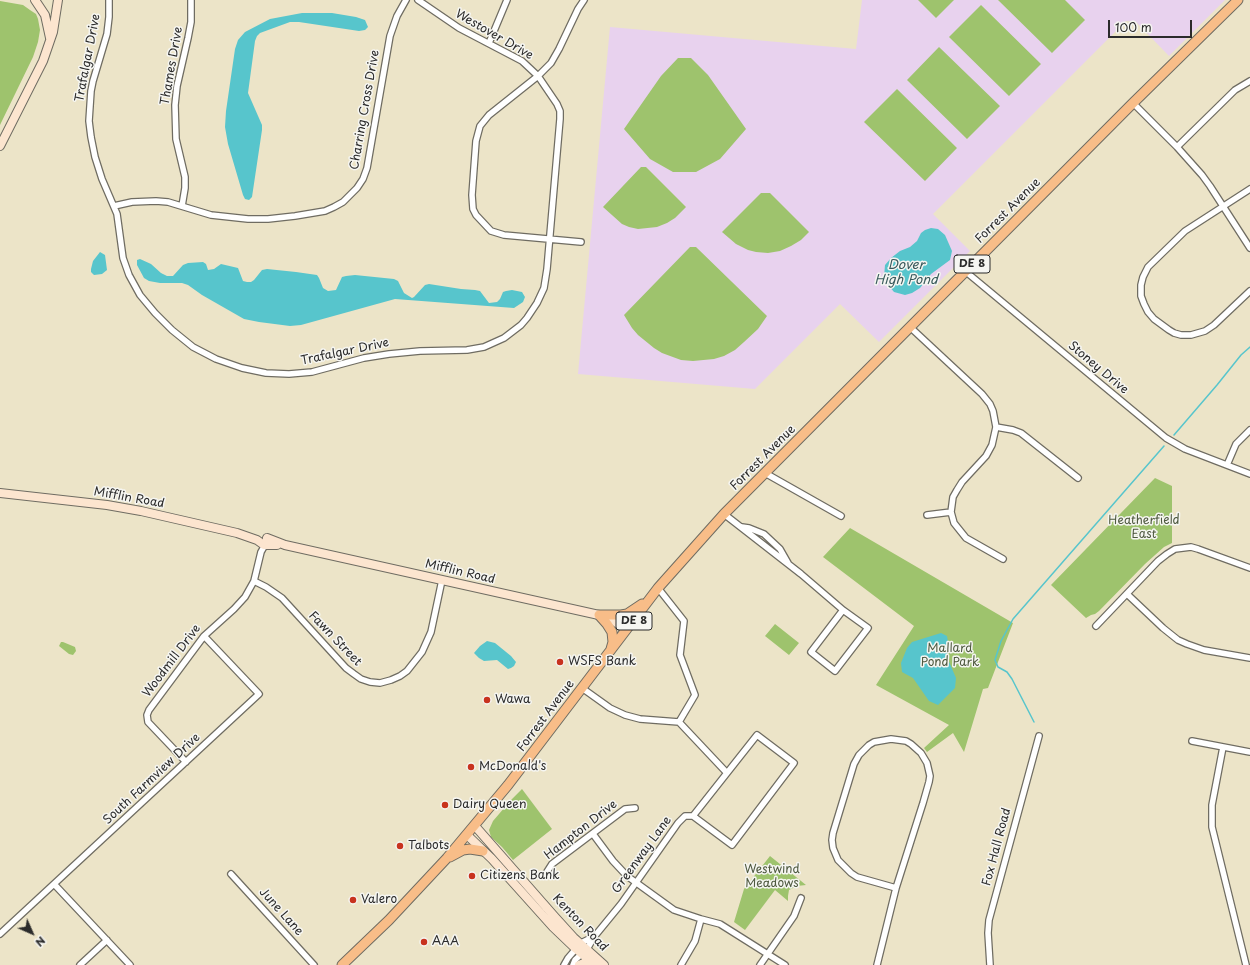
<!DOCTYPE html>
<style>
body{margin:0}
#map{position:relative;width:1250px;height:965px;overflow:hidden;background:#ece4c8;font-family:"Playpen Sans",sans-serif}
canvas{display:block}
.north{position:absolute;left:12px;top:913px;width:40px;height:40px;-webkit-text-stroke:3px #f6f6f2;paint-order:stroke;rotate:135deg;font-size:11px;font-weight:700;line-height:16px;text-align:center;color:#2b2b2b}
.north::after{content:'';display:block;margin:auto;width:14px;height:18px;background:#2b2b2b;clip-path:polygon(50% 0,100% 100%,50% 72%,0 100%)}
.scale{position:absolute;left:1108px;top:20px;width:84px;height:18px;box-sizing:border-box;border:2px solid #2b2b2b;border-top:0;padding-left:5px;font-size:12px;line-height:14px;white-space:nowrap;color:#2b2b2b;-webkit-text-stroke:3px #f6f6f2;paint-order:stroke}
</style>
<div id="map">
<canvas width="1250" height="965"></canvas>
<div class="north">N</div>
<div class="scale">100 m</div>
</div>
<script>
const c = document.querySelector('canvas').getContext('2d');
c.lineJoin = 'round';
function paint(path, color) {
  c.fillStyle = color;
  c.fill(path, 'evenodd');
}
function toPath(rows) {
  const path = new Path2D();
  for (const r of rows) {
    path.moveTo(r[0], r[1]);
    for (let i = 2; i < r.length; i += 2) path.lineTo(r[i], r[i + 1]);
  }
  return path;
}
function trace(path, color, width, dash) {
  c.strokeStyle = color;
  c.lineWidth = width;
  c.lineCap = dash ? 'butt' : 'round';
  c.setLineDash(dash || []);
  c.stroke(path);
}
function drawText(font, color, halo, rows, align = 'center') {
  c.font = font + ' "Playpen Sans",sans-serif';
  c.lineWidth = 3;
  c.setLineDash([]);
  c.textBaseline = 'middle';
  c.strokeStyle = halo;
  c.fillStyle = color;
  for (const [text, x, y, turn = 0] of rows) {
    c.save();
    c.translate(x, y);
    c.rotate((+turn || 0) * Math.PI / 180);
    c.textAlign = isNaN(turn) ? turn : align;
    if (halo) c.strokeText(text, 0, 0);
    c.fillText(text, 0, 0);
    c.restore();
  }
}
paint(toPath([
 [862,0,1225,0,1169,56,1136,22,1126,21,933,214,970,251,879,342,840,304,755,389,578,374,610,27,856,49]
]), '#e8d2ee');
paint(toPath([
 [918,0,954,0,936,18],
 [998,0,1065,0,1085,20,1052,53],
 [0,1,23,5,30,10,36,14,38,19,40,30,38,42,33,57,0,125],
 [981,5,1041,64,1009,96,949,37],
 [939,47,1000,106,967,139,907,80],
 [678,58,691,58,708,75,746,129,720,159,696,172,673,172,650,159,624,129,661,76],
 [897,89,957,148,925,181,864,122],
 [641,167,646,167,686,207,675,218,667,223,657,227,638,229,629,227,622,224,603,207],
 [761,193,770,193,809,232,801,240,791,246,780,251,768,253,756,252,748,250,736,244,722,232],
 [690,247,696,247,767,316,758,329,744,342,735,350,724,356,714,359,693,361,681,360,662,353,654,348,638,335,632,328,624,315],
 [1155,478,1172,486,1172,543,1164,547,1145,564,1099,611,1095,614,1091,615,1086,618,1051,585],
 [850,528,1013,623,988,688,983,689,964,752,953,733,927,752,924,748,949,725,876,685,914,626,823,557],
 [775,624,799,643,789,655,765,636],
 [61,642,63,642,75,647,76,651,73,655,69,654,59,646],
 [522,789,552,829,513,860,502,847,491,837,489,830,493,821,511,800],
 [770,856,806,885,797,886,789,890,788,896,788,901,775,890,745,930,734,922,744,889]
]), '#9ec36d');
paint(toPath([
 [302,13,332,13,356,17,365,20,368,27,365,30,359,31,299,22,290,22,260,33,257,36,255,41,248,93,262,125,262,130,252,197,249,200,245,199,243,195,228,144,225,127,226,111,235,49,238,40,245,32,270,19],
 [931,228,938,229,945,235,952,251,950,260,931,274,920,288,912,293,905,295,894,292,889,286,884,277,885,265,891,258,900,251,910,247,917,241,921,233,925,230],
 [100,252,105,255,107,270,102,274,94,275,91,272,91,269,93,261],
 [140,259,151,264,161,273,167,276,173,276,183,265,188,263,203,262,206,264,208,270,214,269,221,264,238,268,243,281,247,282,251,282,254,280,262,270,267,269,296,272,317,275,319,278,323,288,328,291,336,290,342,277,346,276,355,275,394,279,398,281,404,293,412,298,414,297,425,285,429,284,461,289,475,290,480,291,489,303,497,302,500,299,503,292,506,291,512,290,522,292,525,297,523,302,514,308,395,299,301,325,290,326,259,322,244,319,202,295,188,285,182,283,160,283,149,281,144,278,137,265,137,260],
 [941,633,947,636,948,642,947,646,947,657,956,678,955,688,938,705,929,701,913,678,902,672,901,663,907,648,912,642],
 [487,641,495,643,511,656,516,662,514,666,511,668,508,669,497,660,484,661,479,658,474,653,480,646]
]), '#57c5cc');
trace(toPath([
 [1174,435,1217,385,1241,355,1250,347],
 [1034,722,1012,679,1007,672,998,667,995,660,1001,641,1013,619,1164,446]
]), '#57c5cc', 1.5);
const minor = toPath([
 [109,0,109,17,107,34,93,81,91,91,89,121,91,137,95,157,102,179,117,214,123,258,129,275,140,295,155,313,172,330,193,347,216,359,242,368,266,373,289,374,312,372,364,358,389,354,420,351,467,350,484,347,504,338,521,325,527,318,537,303,544,288,547,269,560,119,560,111,557,104,538,76,522,61,459,28,418,0],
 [489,43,507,0],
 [1133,103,1177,147,1202,175,1210,186,1250,248],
 [1177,147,1235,90,1250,81],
 [1250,189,1185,231,1148,267,1143,277,1141,285,1141,296,1144,304,1148,312,1154,319,1169,330,1174,333,1181,335,1191,335,1205,331,1214,325,1250,291],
 [114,206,132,202,156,201,168,202,211,215,248,219,268,219,295,216,325,211,334,207,343,202,357,188,363,179,367,168,390,36,397,16,406,0],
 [182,206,185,188,185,177,176,139,175,105,177,86,188,38,191,22,191,0],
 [581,242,504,235,491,231,476,215,473,209,472,195,476,141,480,126,489,115,538,76,551,63,559,49,578,9,584,0],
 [965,271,1166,438,1185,449,1250,474],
 [910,327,982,394,990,404,993,411,996,427,992,445,986,456,962,482,957,490,953,497,951,512,954,523,966,538,1003,559],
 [996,427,1013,430,1021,433,1078,478],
 [1227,465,1236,444,1250,430],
 [765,473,841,516],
 [724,514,801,574,843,610,868,628,835,671,811,652,843,610],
 [927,515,951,512],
 [742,527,749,528,764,534,780,549,788,563],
 [254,581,266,587,282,598,346,668,354,674,361,679,370,682,380,683,391,680,400,676,407,671,422,652,431,632,442,580],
 [658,588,684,621,680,655,695,695,679,722],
 [1127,594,1163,628,1178,640,1187,644,1204,650,1250,658],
 [1096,626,1158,561,1167,554,1175,549,1191,547,1198,549,1250,568],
 [582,688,610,708,625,715,640,719,679,722,727,773],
 [891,739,906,741,911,744,921,753,927,763,930,776,929,782,923,803,896,888,857,877,851,873,838,860,833,848,832,840,833,833,854,764,859,755,869,745,874,742,891,739],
 [1192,741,1250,752],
 [1223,747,1212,805,1212,827,1246,965],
 [186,762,148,722,147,715,149,710,204,636,234,609,245,597,254,581,261,552,265,545],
 [593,834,613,861,627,876,674,910,701,919,720,924,785,965],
 [231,874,314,965],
 [545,875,552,864,625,809,635,808],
 [54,884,130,965],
 [0,934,259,694,204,636],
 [80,965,107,940],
 [564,965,568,958,581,943,593,937],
 [573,965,575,960,587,949,594,937,621,904,678,823,685,816,693,816,757,735,794,763,732,845,693,816],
 [681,965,695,941,701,919],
 [760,965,794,916,801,898],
 [877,965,896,888],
 [990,965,988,933,989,920,1039,736]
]);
const secondary = toPath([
 [35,0,45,15,50,38],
 [0,146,43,61,53,32,58,0],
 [0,493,107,505,141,511,237,533,257,540,264,545,277,545],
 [267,538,285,545,599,615,614,621,626,630],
 [475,826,554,916,574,938,604,965],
 [467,835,492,859,553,927,576,949,595,965],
 [579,965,584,963,592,965]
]);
const trunk = toPath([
 [599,615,621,615,627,614,642,604],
 [599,615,607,624,612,632,613,642,611,649],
 [450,857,463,850,470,849,483,851],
 [342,965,389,920,447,858,508,785,658,588,724,514,1133,103,1238,0]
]);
trace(minor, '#6f6c62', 8);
trace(secondary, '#6f6c62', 10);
trace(trunk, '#6f6c62', 11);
trace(minor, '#fff', 5.5);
trace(secondary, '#fce5cf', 8);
trace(trunk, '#f8bd88', 9);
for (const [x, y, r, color] of [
 [560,662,4,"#c8321e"],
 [487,700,4,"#c8321e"],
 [471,767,4,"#c8321e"],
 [445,805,4,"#c8321e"],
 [400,846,4,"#c8321e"],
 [472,876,4,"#c8321e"],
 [353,900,4,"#c8321e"],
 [424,942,4,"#c8321e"]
]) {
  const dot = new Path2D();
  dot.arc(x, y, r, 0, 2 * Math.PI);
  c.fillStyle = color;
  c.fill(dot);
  trace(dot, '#f6f6f2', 1.5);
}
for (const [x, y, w] of [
 [972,264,36],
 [634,621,36]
]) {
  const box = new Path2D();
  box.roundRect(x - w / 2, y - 9, w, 18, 3);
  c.fillStyle = '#f6f6f2';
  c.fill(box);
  trace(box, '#2b2b2b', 1);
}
drawText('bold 11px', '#2b2b2b', null, [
 ["DE 8",972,264],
 ["DE 8",634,621]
]);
drawText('12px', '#2b2b2b', '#f6f6f2', [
 ["Westover Drive",494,35,30],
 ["Trafalgar Drive",88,58,-79],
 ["Thames Drive",172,66,-80],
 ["Charring Cross Drive",365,110,-80],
 ["Forrest Avenue",1008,211,-45],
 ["Trafalgar Drive",345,352,-12],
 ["Stoney Drive",1098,368,40],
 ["Forrest Avenue",763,458,-45],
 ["Mifflin Road",129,498,10],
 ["Mifflin Road",460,572,13],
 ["Fawn Street",335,639,46],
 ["Woodmill Drive",172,661,-53],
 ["Forrest Avenue",546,716,-53],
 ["South Farmview Drive",152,779,-43],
 ["Hampton Drive",581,830,-38],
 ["Fox Hall Road",997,847,-75],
 ["Greenway Lane",642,855,-54],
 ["June Lane",281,912,48],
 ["Kenton Road",580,923,46]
]);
drawText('12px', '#4e593f', '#f6f6f2', [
 ["Heatherfield",1144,521],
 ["East",1144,535],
 ["Mallard",950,649],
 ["Pond Park",950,663],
 ["Westwind",772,870],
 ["Meadows",772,884]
]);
drawText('12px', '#2b2b2b', '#f6f6f2', [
 ["WSFS Bank",568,662],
 ["Wawa",495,700],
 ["McDonald's",479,767],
 ["Dairy Queen",453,805],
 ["Talbots",408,846],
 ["Citizens Bank",480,876],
 ["Valero",361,900],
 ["AAA",432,942]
], 'left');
drawText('italic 13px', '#38595b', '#f6f6f2', [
 ["Dover",906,265],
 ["High Pond",906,280]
]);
</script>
